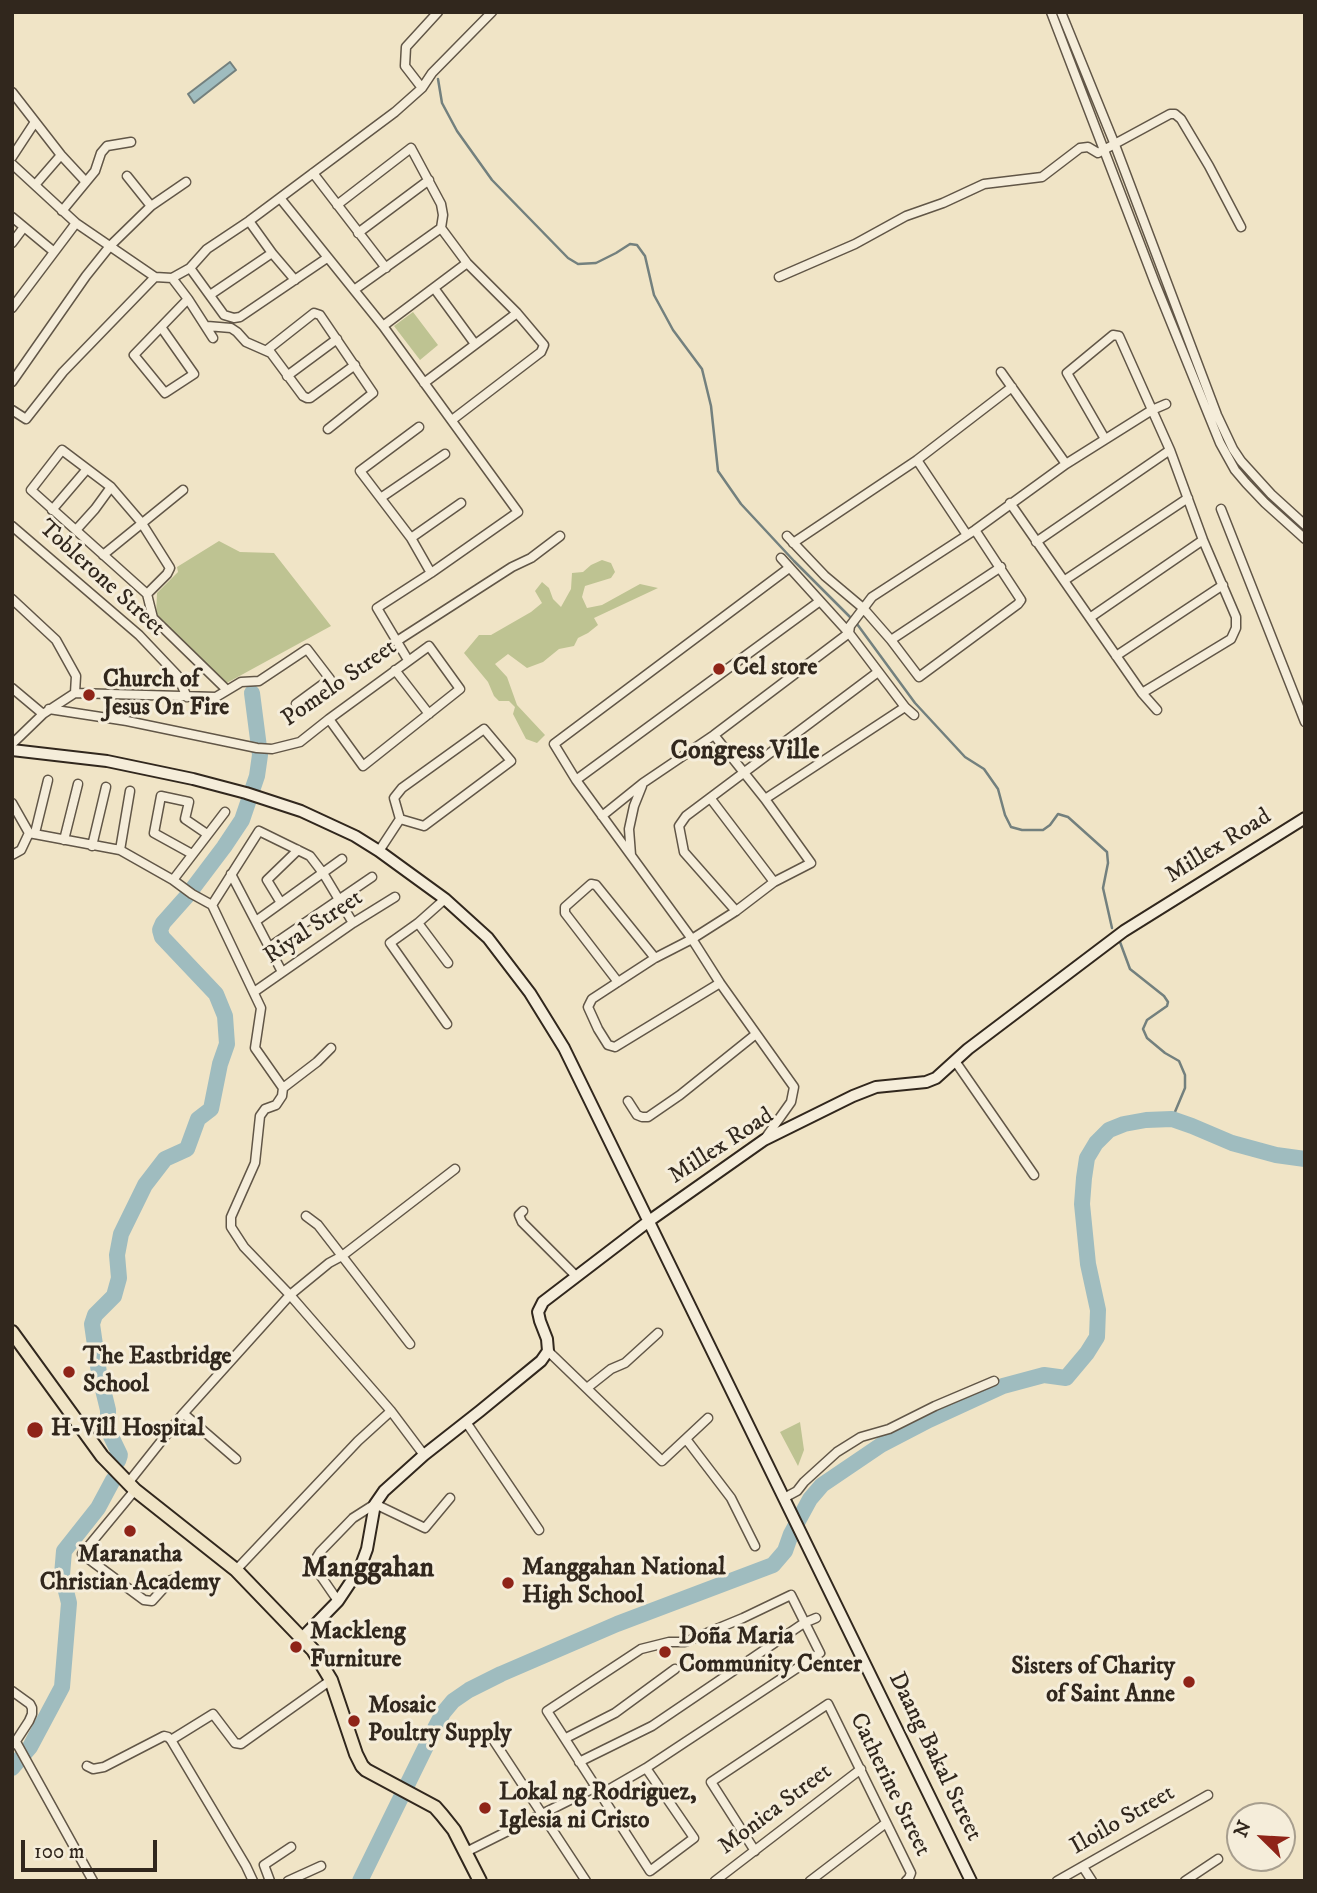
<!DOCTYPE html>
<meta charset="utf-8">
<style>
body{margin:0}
#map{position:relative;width:1317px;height:1893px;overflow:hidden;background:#f0e4c6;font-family:"IM FELL DW Pica",serif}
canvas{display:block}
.frame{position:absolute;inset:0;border:14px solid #31271d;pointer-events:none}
.north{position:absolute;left:1226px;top:1802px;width:70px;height:70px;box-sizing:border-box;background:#f5edda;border:2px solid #a79e8e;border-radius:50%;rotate:294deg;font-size:19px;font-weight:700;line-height:28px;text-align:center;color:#31271d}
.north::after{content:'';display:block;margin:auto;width:24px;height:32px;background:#8f2418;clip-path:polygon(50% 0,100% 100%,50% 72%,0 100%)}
.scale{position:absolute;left:21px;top:1840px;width:136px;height:32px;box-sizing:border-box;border:4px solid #31271d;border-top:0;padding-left:9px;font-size:21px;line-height:24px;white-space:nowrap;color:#31271d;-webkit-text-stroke:5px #f5edda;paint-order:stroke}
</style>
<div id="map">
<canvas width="1317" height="1893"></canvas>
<div class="frame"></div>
<div class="north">N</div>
<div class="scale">100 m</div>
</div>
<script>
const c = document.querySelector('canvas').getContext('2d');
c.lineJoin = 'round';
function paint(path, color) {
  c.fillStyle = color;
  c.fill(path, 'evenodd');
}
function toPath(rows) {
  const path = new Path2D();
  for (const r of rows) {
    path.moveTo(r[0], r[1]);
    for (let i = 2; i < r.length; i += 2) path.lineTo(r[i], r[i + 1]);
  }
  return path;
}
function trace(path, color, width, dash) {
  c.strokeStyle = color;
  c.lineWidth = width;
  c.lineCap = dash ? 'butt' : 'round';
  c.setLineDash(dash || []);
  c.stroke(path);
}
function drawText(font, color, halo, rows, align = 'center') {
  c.font = font + ' "IM FELL DW Pica",serif';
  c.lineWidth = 6;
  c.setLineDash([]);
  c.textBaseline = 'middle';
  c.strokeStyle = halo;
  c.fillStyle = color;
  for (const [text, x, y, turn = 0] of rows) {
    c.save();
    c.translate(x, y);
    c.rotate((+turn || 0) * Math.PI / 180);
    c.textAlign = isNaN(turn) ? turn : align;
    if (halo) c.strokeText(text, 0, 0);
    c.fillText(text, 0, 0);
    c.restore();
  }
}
paint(toPath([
 [413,312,438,345,420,360,394,326],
 [219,541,240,552,274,553,331,626,223,685,156,616,157,593,178,572,177,567],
 [602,560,611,563,615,572,611,578,585,586,582,597,587,608,602,605,640,584,658,588,594,618,598,625,588,633,578,638,574,646,559,649,543,662,527,668,508,654,495,664,507,677,517,705,545,735,537,743,526,739,513,714,515,707,509,701,499,701,494,696,488,682,464,653,479,635,491,635,531,612,542,603,535,591,542,582,549,588,553,599,561,607,571,589,572,573,583,572,591,565],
 [800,1422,804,1450,798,1466,780,1432]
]), '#bec392');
const water = toPath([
 [230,62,236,70,194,103,188,94,230,62]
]);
paint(water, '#9fbcbf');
trace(water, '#73807e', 2);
trace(toPath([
 [438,79,442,103,457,131,492,180,568,258,578,264,596,263,616,253,630,244,637,245,645,256,654,295,673,330,702,369,711,406,718,471,741,504,794,561,857,624,915,703,965,757,984,769,998,789,1005,815,1011,827,1022,830,1043,830,1050,825,1058,814,1068,817,1107,852,1108,863,1103,888,1112,928],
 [1120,942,1130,969,1164,996,1168,1002,1167,1006,1147,1020,1143,1029,1147,1038,1165,1053,1179,1061,1185,1075,1185,1088,1172,1119]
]), '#73807e', 2.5);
trace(toPath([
 [118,1461,120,1455,108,1430,108,1410,99,1373,92,1324,95,1315,114,1296,119,1278,117,1255,121,1234,145,1185,165,1159,187,1149,198,1119,211,1109,220,1064,227,1044,225,1016,216,994,162,937,160,930,163,923,187,896,224,847,242,820,257,776,260,755,252,693],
 [12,1768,30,1747,62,1687,69,1603,62,1575,64,1551,98,1508,113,1480],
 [360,1881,433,1732,443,1713,453,1701,469,1690,501,1674,617,1624,773,1565,785,1551,791,1534,810,1499,822,1485,881,1445,929,1420,1003,1386,1044,1375,1066,1378,1087,1353,1097,1337,1098,1310,1088,1264,1082,1204,1084,1178,1087,1158,1096,1143,1109,1130,1124,1124,1146,1120,1172,1119,1192,1126,1232,1143,1276,1155,1305,1159]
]), '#9fbcbf', 16);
const street = toPath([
 [1051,12,1155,283,1220,443,1235,470,1246,483,1265,503,1305,539],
 [1061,12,1115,145,1217,415,1233,449,1241,461,1271,494,1305,525],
 [422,88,405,66,406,47,438,12],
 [12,92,61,155,86,182],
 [12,157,35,122],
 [12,164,76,223,155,277,172,278,188,299,213,338],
 [313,173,386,268],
 [127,176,151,206],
 [35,185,61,155],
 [280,198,383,326,518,512,431,573,377,608,408,660],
 [337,205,411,148,441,204,443,215,441,228,354,290],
 [62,211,95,171,101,153,107,146,131,142],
 [12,217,53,251],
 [441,228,467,263,517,313,544,345,541,352,452,420],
 [358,233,429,180],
 [12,243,24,227],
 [272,253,295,280],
 [190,268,224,315,234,318,240,317,327,258],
 [779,277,855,244,906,216,943,203,984,184,1042,177,1080,148,1088,147,1098,153,1170,114,1175,114,1181,119,1209,166,1241,227],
 [172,278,190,268,207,249,249,221,395,112,422,88,432,73,492,12],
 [434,288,475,344],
 [210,295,272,253,249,221],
 [12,308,76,223],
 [207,326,231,328,237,332,246,342,271,353,303,396,307,398,310,398,355,365],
 [383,326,467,263],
 [161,327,194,374,165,393,134,355,188,299],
 [267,350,314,313,320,315,373,393,328,429],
 [1001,372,1066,464],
 [287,376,337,339],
 [12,382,86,276,110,246,151,206,186,182],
 [424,383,517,313],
 [12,410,26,419,63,372,155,277],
 [419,427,360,471,411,538,431,573],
 [1105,439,1067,373,1113,335,1119,336,1170,450,1203,540,1236,617,1236,628,1231,639,1142,693],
 [917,460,967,535],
 [382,497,445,454],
 [1010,503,1142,693,1157,710],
 [1221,509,1305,722],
 [52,510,87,469],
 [12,526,139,635,177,675,187,697],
 [76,530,95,509,111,487],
 [787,536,825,576,863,608,891,640,919,677,1018,604,1021,600,975,530],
 [411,538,461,503],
 [1036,542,1170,450],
 [793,543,917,460,1012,387],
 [103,555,183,490],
 [781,558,849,633,905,707,914,715],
 [1065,580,1188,498],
 [147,594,31,490,62,450,111,487,141,522,170,568,167,574,147,594,153,618,227,690],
 [12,599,56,640,76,676,75,693],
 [1091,617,1203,540],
 [891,640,1001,567],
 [397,641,512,567,531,558,560,536],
 [1116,656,1223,585],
 [395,670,429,714],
 [12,688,43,714],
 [75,693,216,697,241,682,259,681,307,649,330,679,296,704],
 [49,709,127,721,257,748,272,749,300,742,329,719,429,646,460,689,363,766,329,719],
 [714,735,765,799,811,863,774,882,736,911,692,939,655,958,618,982,592,999,588,1007,598,1029,608,1045,615,1047,720,983],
 [12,744,43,714,75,693],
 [576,780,820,601],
 [711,799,774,882],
 [765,799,905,707],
 [12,803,29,833],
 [602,816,643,783,714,735,849,633,850,626,872,597,975,530,1066,464,1152,410,1166,404],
 [29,833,120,850,173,880,192,894,212,905],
 [35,833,48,780],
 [64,840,78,784],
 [92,846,106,787],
 [120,850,130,791],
 [379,851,400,819,394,798,402,788,484,729,511,761,424,826,400,819],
 [192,854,154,833,161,796,189,802,185,819,207,834],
 [12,855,21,850,29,833],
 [631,855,629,829,634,806,642,786],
 [231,874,282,972],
 [173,880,225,812],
 [445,899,418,923,390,943,447,1024],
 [281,903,267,880,298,850],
 [212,905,261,1008,255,1048,283,1088,282,1096,276,1105,265,1109,260,1116,255,1163,231,1217,231,1227,244,1247,290,1295,391,1411,424,1455],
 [212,905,259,831,310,856,323,873,353,923],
 [736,911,684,852,679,826,686,816,878,672],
 [256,921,342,859],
 [418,923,448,963],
 [268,948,372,877],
 [618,982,565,913,565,907,591,884,596,885,655,958],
 [254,992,353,923,395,897],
 [955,1061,1034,1175],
 [283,1088,317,1062,331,1048],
 [628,1101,637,1115,642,1117,648,1117,680,1095,756,1034],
 [764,1140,791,1102,794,1087,720,983,692,939,576,780,554,744,789,568],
 [523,1211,519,1215,522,1222,576,1276],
 [410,1344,342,1256,455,1169],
 [548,1351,662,1461,708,1418],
 [587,1388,611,1369,625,1363,658,1333],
 [184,1414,236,1459],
 [466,1422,539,1530],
 [686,1439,731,1498,755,1546],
 [128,1483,182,1415,290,1295,329,1263,342,1256,318,1225,306,1216],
 [135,1490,82,1554,144,1600,152,1601,171,1580],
 [784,1498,797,1491,804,1482,837,1452,861,1437,889,1429,935,1406,994,1381],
 [236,1570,358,1441,391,1411],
 [338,1601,318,1572,315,1560,320,1552,353,1518,375,1504,425,1528,450,1498],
 [12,1691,30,1704,32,1708,32,1714,29,1721,14,1744],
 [492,1738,586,1881],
 [566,1738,615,1713,675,1669],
 [171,1740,213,1714,235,1743,241,1744,331,1680],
 [16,1742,93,1881],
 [579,1762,652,1726,804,1623,816,1618],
 [87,1766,93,1769,104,1767,164,1736,168,1737,171,1740,246,1866,253,1881],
 [601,1794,646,1768,820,1653,791,1595,743,1618,685,1642,669,1642,641,1649,547,1711,650,1871,694,1838,646,1768],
 [755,1851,711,1782,828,1704,911,1873,909,1878,906,1881],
 [466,1852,596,1787],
 [1083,1867,1092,1881],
 [270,1881,264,1865,291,1847],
 [288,1881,321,1866],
 [715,1881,861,1769],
 [810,1881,886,1823],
 [1057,1881,1208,1795],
 [1185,1881,1218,1859]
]);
const secondary = toPath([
 [12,750,107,761,193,779,246,793,301,811,355,836,379,851,445,899,488,938,530,993,564,1048,971,1881],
 [302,1638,338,1601,360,1568,367,1549,375,1504,384,1491,424,1455,480,1411,541,1361,548,1351,547,1339,540,1321,538,1312,543,1302,649,1221,764,1140,853,1096,876,1087,926,1082,936,1078,968,1049,1124,931,1305,818]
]);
const primary = toPath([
 [12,1332,102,1456,135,1490,236,1570,313,1650,331,1680,356,1754,362,1766,366,1770,435,1807,442,1815,454,1830,480,1881]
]);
trace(street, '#615647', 11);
trace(secondary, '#31271d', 14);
trace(primary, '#31271d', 16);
trace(street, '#f5edda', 8);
trace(secondary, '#f5edda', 10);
trace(primary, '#f0e4c6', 12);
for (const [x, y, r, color] of [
 [719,669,7,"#8f2418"],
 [89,695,7,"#8f2418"],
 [69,1372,7,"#8f2418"],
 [35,1430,9,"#8f2418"],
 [130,1531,7,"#8f2418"],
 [508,1583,7,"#8f2418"],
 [296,1647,7,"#8f2418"],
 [665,1652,7,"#8f2418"],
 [1189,1682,7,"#8f2418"],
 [354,1721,7,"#8f2418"],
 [485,1808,7,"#8f2418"]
]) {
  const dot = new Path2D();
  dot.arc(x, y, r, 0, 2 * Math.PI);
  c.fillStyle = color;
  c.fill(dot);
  trace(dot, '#f5edda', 2.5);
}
drawText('24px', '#31271d', '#f5edda', [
 ["Toblerone Street",101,579,42],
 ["Pomelo Street",340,684,-35],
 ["Millex Road",1219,847,-32],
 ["Riyal Street",314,928,-34],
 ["Millex Road",722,1147,-33],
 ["Daang Bakal Street",934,1757,64],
 ["Catherine Street",889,1785,64],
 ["Monica Street",776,1810,-37],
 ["Iloilo Street",1123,1821,-30]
]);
drawText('bold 24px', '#31271d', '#f5edda', [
 ["Cel store",733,669],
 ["Church of",103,681],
 ["Jesus On Fire",103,709],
 ["The Eastbridge",83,1358],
 ["School",83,1386],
 ["H-Vill Hospital",51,1430],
 ["Maranatha",130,1556,"center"],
 ["Christian Academy",130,1584,"center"],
 ["Manggahan National",522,1569],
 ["High School",522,1597],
 ["Mackleng",310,1633],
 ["Furniture",310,1661],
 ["Doña Maria",679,1638],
 ["Community Center",679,1666],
 ["Sisters of Charity",1175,1668,"right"],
 ["of Saint Anne",1175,1696,"right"],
 ["Mosaic",368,1707],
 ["Poultry Supply",368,1735],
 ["Lokal ng Rodriguez,",499,1794],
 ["Iglesia ni Cristo",499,1822]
], 'left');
drawText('bold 26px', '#31271d', '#f5edda', [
 ["Congress Ville",745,753]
]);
drawText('bold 28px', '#31271d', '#f5edda', [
 ["Manggahan",368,1570]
]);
</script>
